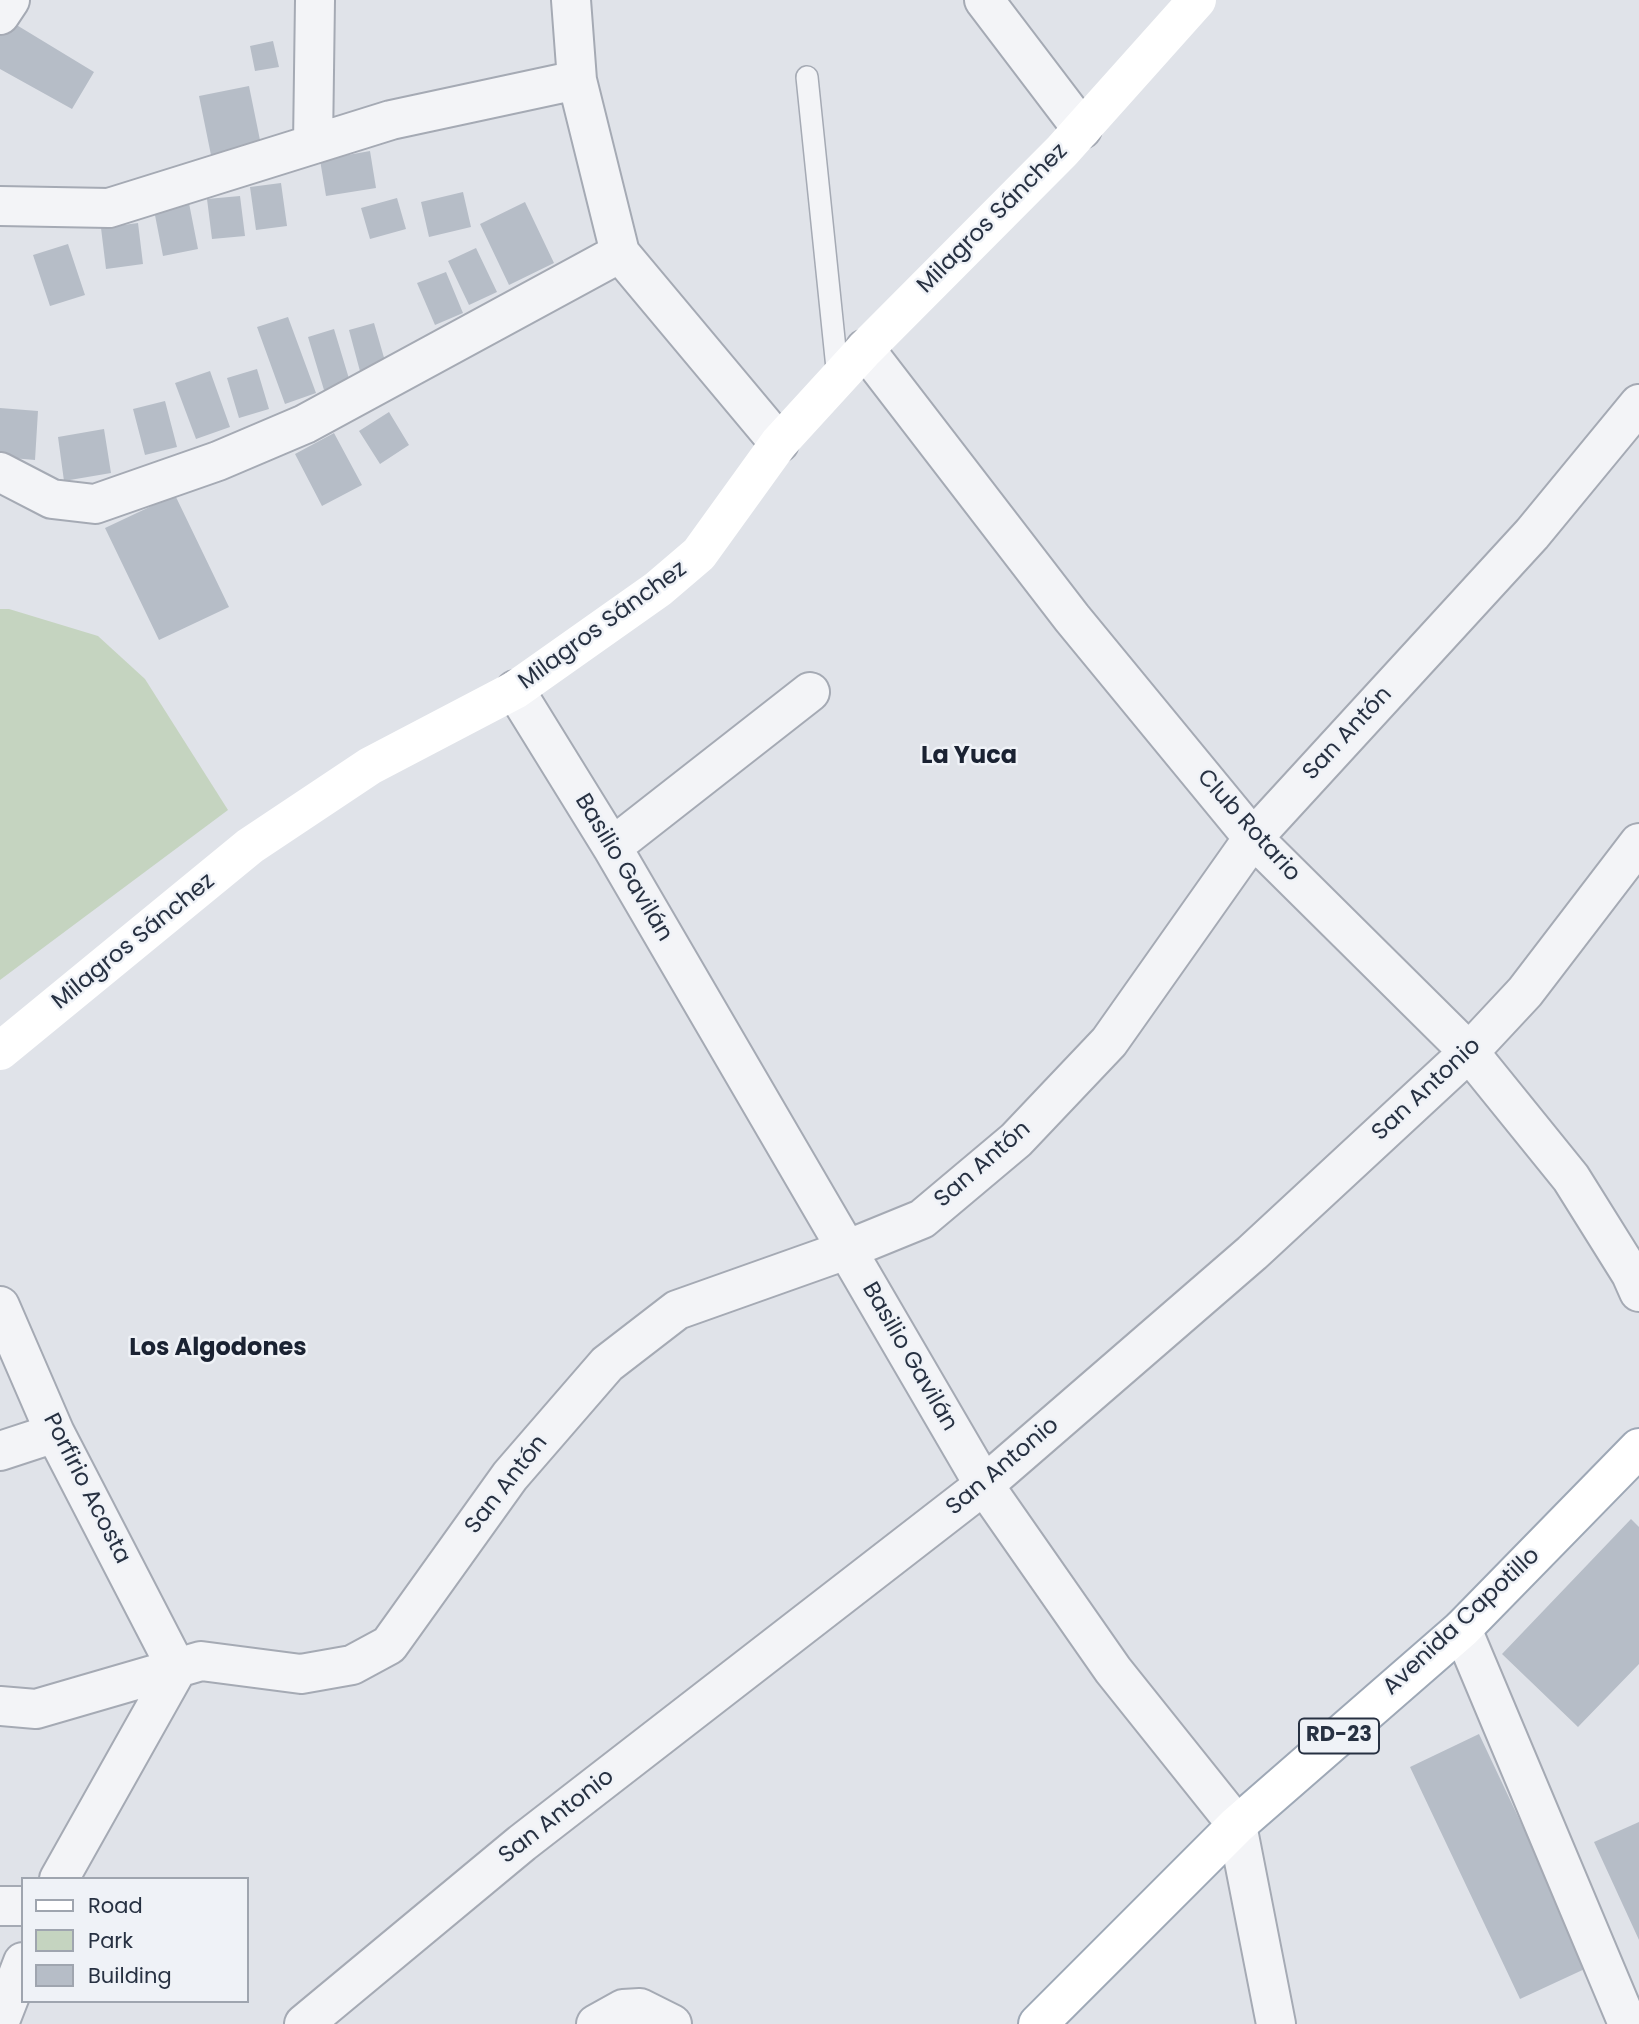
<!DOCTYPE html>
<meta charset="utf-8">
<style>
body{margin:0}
#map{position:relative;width:1639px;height:2024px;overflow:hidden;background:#e0e3e9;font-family:Poppins,sans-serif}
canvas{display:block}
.legend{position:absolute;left:21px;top:1877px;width:228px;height:126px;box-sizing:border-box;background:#eff2f7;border:2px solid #9fa5af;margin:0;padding:9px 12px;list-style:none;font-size:21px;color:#273142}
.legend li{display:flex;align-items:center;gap:14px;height:35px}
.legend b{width:35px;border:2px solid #9fa5af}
</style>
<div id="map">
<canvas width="1639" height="2024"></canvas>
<ul class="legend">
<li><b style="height:9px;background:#fff"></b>Road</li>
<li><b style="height:19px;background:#c5d4c0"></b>Park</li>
<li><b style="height:19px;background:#b6bdc7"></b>Building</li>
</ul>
</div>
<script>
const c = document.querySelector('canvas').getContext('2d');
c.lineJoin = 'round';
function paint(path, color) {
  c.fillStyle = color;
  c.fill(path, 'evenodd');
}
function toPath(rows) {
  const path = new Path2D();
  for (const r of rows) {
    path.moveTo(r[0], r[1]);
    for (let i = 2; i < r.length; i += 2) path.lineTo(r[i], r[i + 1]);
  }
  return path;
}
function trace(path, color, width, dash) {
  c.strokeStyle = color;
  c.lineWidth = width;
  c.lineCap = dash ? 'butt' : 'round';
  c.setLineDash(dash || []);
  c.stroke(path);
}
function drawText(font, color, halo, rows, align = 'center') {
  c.font = font + ' Poppins,sans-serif';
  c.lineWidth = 5;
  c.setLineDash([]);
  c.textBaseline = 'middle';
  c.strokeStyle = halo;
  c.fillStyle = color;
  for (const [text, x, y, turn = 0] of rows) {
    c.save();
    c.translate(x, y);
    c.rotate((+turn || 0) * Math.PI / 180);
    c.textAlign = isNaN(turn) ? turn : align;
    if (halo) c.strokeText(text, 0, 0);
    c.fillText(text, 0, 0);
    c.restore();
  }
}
paint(toPath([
 [0,609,9,609,98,636,145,679,228,810,0,980]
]), '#c5d4c0');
paint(toPath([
 [10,21,94,72,72,109,0,69,0,36],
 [273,41,279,67,255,71,250,46],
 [249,86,262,150,212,160,199,96],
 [370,151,376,188,326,196,320,160],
 [281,183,287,226,256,230,250,187],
 [463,192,471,227,429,237,421,202],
 [240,196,245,236,212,239,207,199],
 [188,198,198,249,163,256,153,205],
 [397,198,406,229,370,239,361,208],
 [525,202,554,263,509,285,480,224],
 [138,223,143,264,106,269,101,228],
 [68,244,85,295,50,306,33,255],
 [476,248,497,292,469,305,448,261],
 [446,272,463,313,435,325,417,283],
 [288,317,316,393,285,404,257,327],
 [374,323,387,368,361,375,349,330],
 [334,329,350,382,324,390,308,337],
 [257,369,269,409,239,418,227,378],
 [210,371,230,427,196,439,175,383],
 [165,401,177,447,145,455,133,409],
 [0,408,38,411,35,460,0,457],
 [389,412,409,445,380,464,359,431],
 [104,429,111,473,64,481,58,437],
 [334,433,362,485,322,506,295,454],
 [175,495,229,607,159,640,105,528],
 [1631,1519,1639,1527,1639,1664,1578,1727,1502,1654],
 [1479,1734,1589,1967,1520,1999,1410,1767],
 [1639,1822,1639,1940,1594,1842]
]), '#b6bdc7');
const service = toPath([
 [807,77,838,378]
]);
const minor = toPath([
 [571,0,577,80,620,253,779,443],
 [984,0,1082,129],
 [0,15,10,0],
 [313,144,315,0],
 [0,206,109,208,391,120,577,80],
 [865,349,1072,618,1253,838,1469,1052,1571,1178,1631,1274,1639,1292],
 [0,472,52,499,95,504,218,461,305,424,620,253],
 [515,690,612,847,984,1485,1113,1670,1237,1825,1276,2024],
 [612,847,810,692],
 [0,1306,55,1433,177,1669],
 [0,1451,55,1433],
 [1462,1629,1628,2024],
 [0,1706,36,1709,201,1661,301,1674,352,1665,389,1645,510,1476,607,1364,677,1310,846,1250,922,1219,1016,1140,1109,1042,1253,838,1532,534,1639,404],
 [59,1879,177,1669],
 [0,1906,23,1906],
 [0,2021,23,1962],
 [304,2024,522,1843,984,1485,1252,1253,1469,1052,1525,992,1639,843],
 [596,2024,623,2009,640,2008,672,2024]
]);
const primary = toPath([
 [1038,2024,1237,1825,1462,1629,1639,1448]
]);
trace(service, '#a5aab4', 24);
trace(minor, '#a5aab4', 42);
trace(primary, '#9ea8b6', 42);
trace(service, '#f3f4f7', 21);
trace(minor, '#f3f4f7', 38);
trace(toPath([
 [0,1051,250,846,370,766,515,690,658,589,699,554,779,443,865,349,1062,151,1197,0]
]), '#fff', 38);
trace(primary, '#fff', 38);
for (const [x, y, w] of [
 [1339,1736,80]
]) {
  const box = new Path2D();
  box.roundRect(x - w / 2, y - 17.5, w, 35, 5);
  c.fillStyle = '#eff2f7';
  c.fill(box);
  trace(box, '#273142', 2);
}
drawText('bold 21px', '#273142', null, [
 ["RD-23",1339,1736]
]);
drawText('23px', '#273142', '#eff2f7', [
 ["Milagros Sánchez",993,219,-45],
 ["Milagros Sánchez",603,626,-36],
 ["San Antón",1348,734,-47],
 ["Club Rotario",1248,826,48],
 ["Basilio Gavilán",623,868,59],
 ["Milagros Sánchez",134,942,-39],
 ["San Antonio",1427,1090,-43],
 ["San Antón",983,1165,-41],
 ["Basilio Gavilán",909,1357,60],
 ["San Antonio",1003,1467,-40],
 ["San Antón",507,1485,-52],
 ["Porfirio Acosta",86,1489,63],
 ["Avenida Capotillo",1462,1622,-43],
 ["San Antonio",557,1817,-38]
]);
drawText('bold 24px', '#1a2232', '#eff2f7', [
 ["La Yuca",969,757],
 ["Los Algodones",218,1349]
]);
</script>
